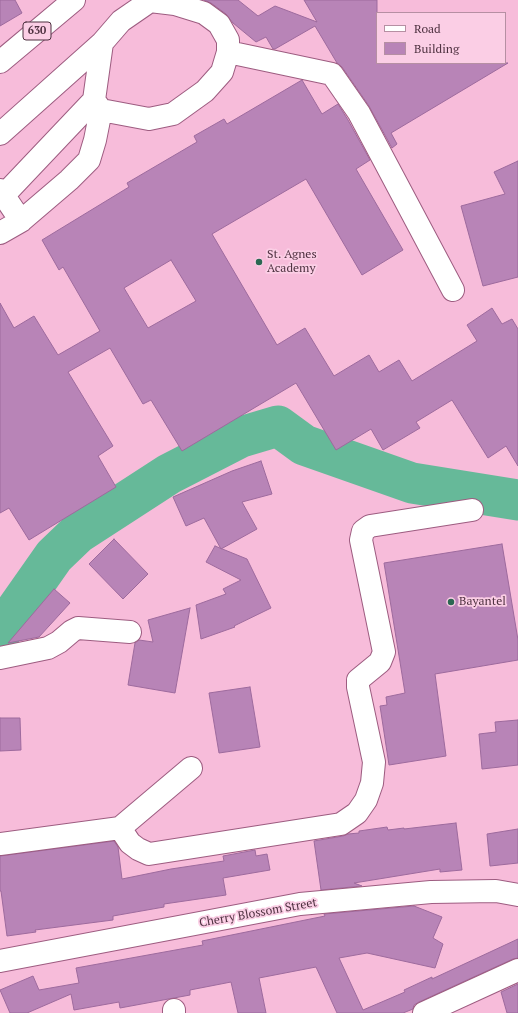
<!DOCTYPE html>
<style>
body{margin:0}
#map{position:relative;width:518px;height:1013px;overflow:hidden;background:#f7bcda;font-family:"PT Serif",serif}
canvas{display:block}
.legend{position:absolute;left:376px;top:12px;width:130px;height:52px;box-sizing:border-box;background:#fbcee5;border:1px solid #b68fa3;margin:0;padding:5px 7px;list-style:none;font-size:12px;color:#4e3140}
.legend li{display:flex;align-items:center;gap:8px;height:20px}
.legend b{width:20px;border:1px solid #b68fa3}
</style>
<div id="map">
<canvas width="518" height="1013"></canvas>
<ul class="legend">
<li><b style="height:5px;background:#fff"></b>Road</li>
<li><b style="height:11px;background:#b884b7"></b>Building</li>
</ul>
</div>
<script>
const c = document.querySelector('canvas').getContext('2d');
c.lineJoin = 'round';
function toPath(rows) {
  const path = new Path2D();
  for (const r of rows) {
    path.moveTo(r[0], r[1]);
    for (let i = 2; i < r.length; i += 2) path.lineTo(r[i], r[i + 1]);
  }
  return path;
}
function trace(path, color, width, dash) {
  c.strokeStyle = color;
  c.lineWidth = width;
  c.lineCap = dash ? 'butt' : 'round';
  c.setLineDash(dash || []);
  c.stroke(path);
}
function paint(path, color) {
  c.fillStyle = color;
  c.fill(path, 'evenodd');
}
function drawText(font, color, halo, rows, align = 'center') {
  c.font = font + ' "PT Serif",serif';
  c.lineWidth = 3.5;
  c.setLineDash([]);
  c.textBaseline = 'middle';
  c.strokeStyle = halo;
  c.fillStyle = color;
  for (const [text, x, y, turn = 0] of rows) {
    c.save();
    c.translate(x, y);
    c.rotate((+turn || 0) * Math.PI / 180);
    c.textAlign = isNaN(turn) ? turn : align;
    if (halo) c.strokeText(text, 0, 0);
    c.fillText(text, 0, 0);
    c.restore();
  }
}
trace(toPath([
 [0,633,54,556,78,533,169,474,241,437,278,426,304,445,412,483,518,500]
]), '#66b999', 41);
const building = toPath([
 [0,0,15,0,22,13,0,26,0,0],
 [204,0,238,0,258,16,275,6,317,22,304,0,377,0,377,63,508,63,391,133,397,144,392,148,369,106,342,67,337,63,315,26,275,49,273,49,266,37,256,42,233,23,226,14,211,3,204,0],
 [302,80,322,114,338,104,348,120,370,160,356,169,403,250,362,275,306,179,212,234,277,345,305,328,334,376,369,355,379,372,399,360,412,381,477,341,467,325,492,308,502,324,512,319,518,329,518,466,506,446,488,458,452,400,416,422,420,428,383,450,371,429,336,450,296,383,182,451,151,400,143,404,110,348,68,372,113,446,98,456,116,487,29,540,9,508,0,513,0,303,14,328,34,316,58,355,100,331,63,267,59,270,42,240,129,187,127,183,197,142,194,136,224,119,227,124,302,80],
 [171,260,196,301,148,328,124,288,171,260],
 [518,161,518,277,483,286,461,206,505,194,494,172,518,161],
 [261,461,272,494,242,502,257,529,221,549,204,518,186,526,173,497,232,471,261,461],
 [114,539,148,574,123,599,89,564,114,539],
 [502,544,518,640,518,660,435,674,446,756,389,765,380,706,387,705,386,697,405,693,384,563,502,544],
 [215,546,247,559,271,608,234,626,235,627,201,639,196,605,226,594,223,589,241,580,206,562,215,546],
 [54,589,70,603,39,637,8,643,54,589],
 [190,608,175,693,128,685,135,643,139,640,153,642,148,620,190,608],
 [250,687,260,747,219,753,209,693,250,687],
 [0,718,20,718,21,750,0,751,0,718],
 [518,720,518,765,482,769,479,734,496,732,495,722,518,720],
 [456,823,462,870,440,872,440,869,354,883,362,886,321,890,314,841,343,836,348,834,359,833,359,831,387,827,388,830,404,828,404,829,456,823],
 [518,829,518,863,490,866,487,834,518,829],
 [114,841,118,847,122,879,171,869,224,861,223,856,255,850,256,856,267,854,270,870,223,878,226,895,164,904,164,907,113,916,113,920,35,930,36,932,7,936,1,891,0,891,0,856,114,841],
 [414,906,442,917,433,938,443,944,435,968,367,953,339,958,363,1010,405,992,404,990,432,977,432,979,518,939,518,958,513,959,419,1002,414,1005,413,1009,403,1013,337,1013,316,967,259,978,266,1013,238,1013,231,982,190,990,190,995,120,1008,119,1002,74,1010,71,994,27,1013,10,1013,0,990,33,976,39,990,79,983,76,968,203,945,202,941,325,916,324,914,414,906],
 [518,984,518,1013,507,1013,501,992,518,984]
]);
paint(building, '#b884b7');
trace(building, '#9d6a9d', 1);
const minor = toPath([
 [228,52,332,74,359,113,453,290],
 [0,134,102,43,121,21,150,1,175,4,204,13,219,24,228,40,228,52,222,72,205,91,173,114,149,119,101,110],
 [0,190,21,221,69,180,89,160,95,140,101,110,94,100,102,43],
 [4,195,94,100],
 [0,233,21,221],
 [0,658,48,648,59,642,72,631,78,628,130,632],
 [120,828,130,843,138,849,149,854,341,824,357,813,366,800,372,783,374,762,358,687,358,680,380,662,384,652,361,540,363,531,370,526,472,510],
 [0,844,120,828,191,768],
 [0,961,300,904,431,892,496,891,518,895],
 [174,1010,174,1013],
 [424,1013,518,970]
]);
const major = toPath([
 [0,62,74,0]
]);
trace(minor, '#9d5c80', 24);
trace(major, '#9d5c80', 24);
trace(minor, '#fff', 22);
trace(major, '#fff', 22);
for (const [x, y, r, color] of [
 [259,262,4,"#2b6752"],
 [451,602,4,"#2b6752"]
]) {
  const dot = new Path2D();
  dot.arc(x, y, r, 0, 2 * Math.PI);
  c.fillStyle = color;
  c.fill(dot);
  trace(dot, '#fbcee5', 1.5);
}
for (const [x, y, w] of [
 [37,31,28]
]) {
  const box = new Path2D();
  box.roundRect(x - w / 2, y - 9, w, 18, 3);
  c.fillStyle = '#fbcee5';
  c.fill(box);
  trace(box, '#4e3140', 1);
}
drawText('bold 11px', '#4e3140', null, [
 ["630",37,31]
]);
drawText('12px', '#4e3140', '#fbcee5', [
 ["St. Agnes",267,255],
 ["Academy",267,269],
 ["Bayantel",459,602]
], 'left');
drawText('12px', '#4e3140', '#fbcee5', [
 ["Cherry Blossom Street",258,913,-10]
]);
</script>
